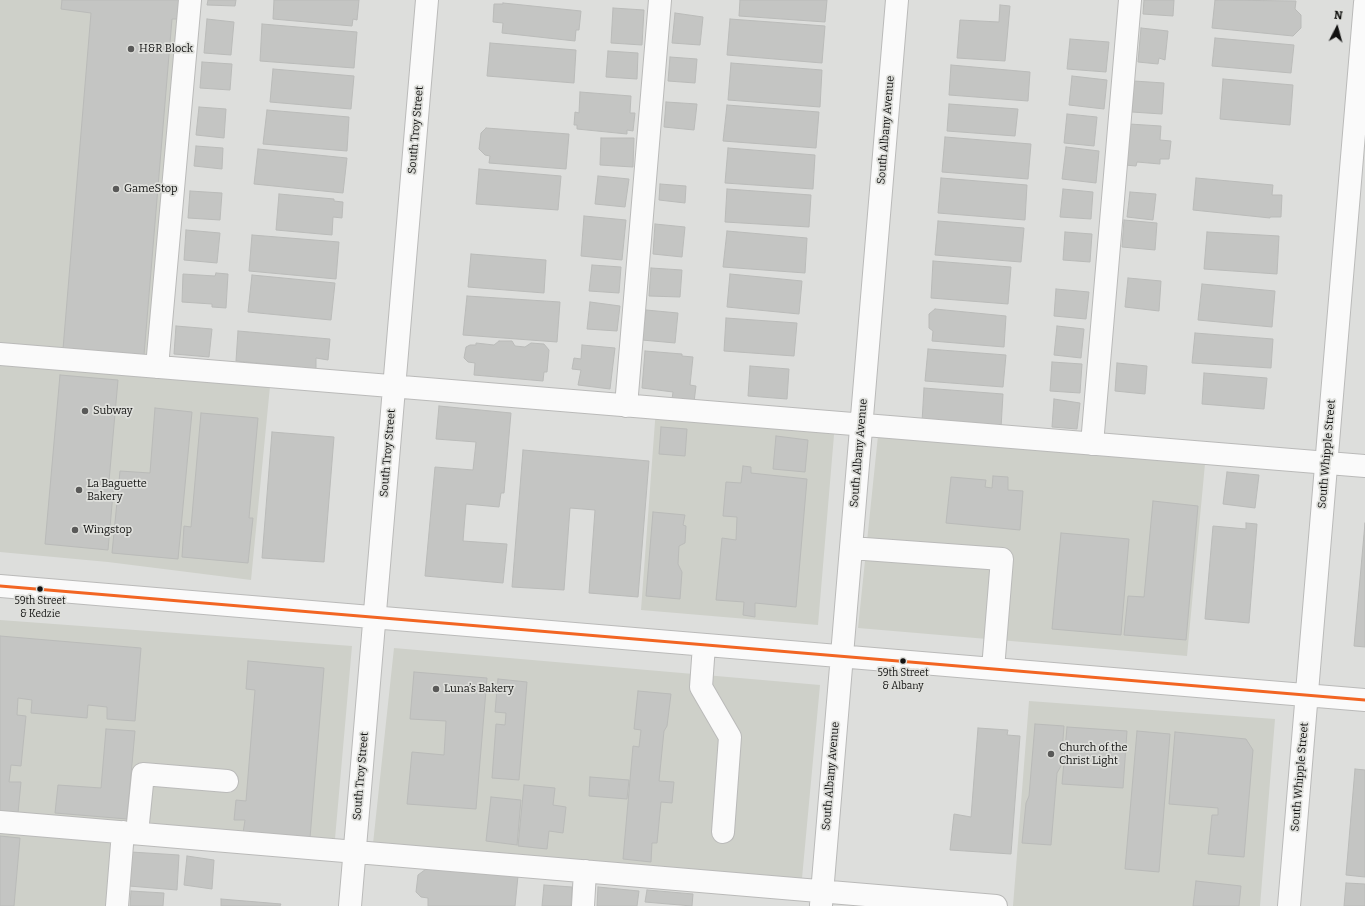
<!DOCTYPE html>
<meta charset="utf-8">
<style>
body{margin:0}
#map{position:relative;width:1365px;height:906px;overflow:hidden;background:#dddedc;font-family:Bitter,serif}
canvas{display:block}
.north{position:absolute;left:1317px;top:8px;width:40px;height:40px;-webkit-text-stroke:3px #dedfdb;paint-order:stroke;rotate:6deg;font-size:11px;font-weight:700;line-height:16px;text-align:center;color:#121211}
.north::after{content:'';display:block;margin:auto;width:14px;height:18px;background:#121211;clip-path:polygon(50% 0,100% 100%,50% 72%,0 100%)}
</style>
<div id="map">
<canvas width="1365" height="906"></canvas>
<div class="north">N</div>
</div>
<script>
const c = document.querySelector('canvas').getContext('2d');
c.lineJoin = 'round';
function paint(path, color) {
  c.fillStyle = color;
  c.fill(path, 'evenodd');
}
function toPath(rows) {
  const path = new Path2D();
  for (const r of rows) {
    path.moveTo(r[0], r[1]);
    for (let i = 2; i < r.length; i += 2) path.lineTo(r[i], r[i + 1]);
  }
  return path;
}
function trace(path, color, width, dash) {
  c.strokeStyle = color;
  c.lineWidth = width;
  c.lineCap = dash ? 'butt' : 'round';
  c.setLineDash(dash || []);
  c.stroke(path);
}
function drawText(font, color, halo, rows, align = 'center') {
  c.font = font + ' Bitter,serif';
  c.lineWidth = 3.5;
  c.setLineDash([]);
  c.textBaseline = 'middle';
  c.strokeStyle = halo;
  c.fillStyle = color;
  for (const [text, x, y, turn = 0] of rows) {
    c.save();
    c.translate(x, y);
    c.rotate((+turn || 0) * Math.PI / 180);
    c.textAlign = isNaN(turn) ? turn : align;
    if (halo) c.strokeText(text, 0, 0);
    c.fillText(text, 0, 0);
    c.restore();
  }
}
paint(toPath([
 [0,0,190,0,157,367,271,376,251,580,108,562,0,552],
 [656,408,835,423,818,625,641,610],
 [879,426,1206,453,1187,656,858,628],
 [0,620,352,646,334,850,123,832,117,906,0,906],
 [394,648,820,685,801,889,372,853],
 [1029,701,1275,719,1260,906,1013,906]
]), '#ced0c9');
const building = toPath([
 [62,0,180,0,178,19,172,19,144,355,63,349,91,13,61,9,62,0],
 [208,0,236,0,235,6,207,5,208,0],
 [274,0,359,0,357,20,353,19,352,26,273,19,274,0],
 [740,0,827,0,825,22,739,16,740,0],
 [1144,0,1174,0,1173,16,1143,14,1144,0],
 [1215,0,1296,1,1295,9,1301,15,1301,28,1293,36,1212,28,1215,0],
 [503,3,581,11,579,30,576,30,575,41,502,33,503,23,493,22,494,4,503,4,503,3],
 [1000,5,1010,6,1005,61,957,58,960,20,999,22,1000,5],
 [613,8,644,10,642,45,611,43,613,8],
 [675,13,703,17,700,45,672,43,675,13],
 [207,19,234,22,231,55,204,53,207,19],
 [730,19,825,26,822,63,727,55,730,19],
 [262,24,357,32,354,68,260,61,262,24],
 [1141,28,1168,31,1165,60,1159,58,1158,64,1138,62,1141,28],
 [1215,38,1294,45,1291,73,1212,66,1215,38],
 [1070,39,1109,42,1106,72,1067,69,1070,39],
 [490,43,576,50,574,83,487,76,490,43],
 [608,51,638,53,637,79,606,77,608,51],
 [670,57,697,59,695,83,668,81,670,57],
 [202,62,232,64,230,90,200,88,202,62],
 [731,63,822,70,820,107,728,100,731,63],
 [951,65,1030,72,1028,101,949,95,951,65],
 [273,69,354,76,351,109,270,102,273,69],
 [1072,76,1107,80,1104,109,1069,105,1072,76],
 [1223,79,1293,85,1290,125,1220,119,1223,79],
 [1134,81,1164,83,1162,114,1132,112,1134,81],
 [580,92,631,96,630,113,635,113,633,131,627,130,627,134,577,129,577,125,574,125,575,112,579,113,580,92],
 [666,102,697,104,694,130,664,127,666,102],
 [949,104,1018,109,1015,136,947,131,949,104],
 [727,105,819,112,816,148,723,141,727,105],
 [199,107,226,109,224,138,196,135,199,107],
 [267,110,349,117,347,151,263,144,267,110],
 [1067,114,1097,117,1094,146,1064,143,1067,114],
 [1129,124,1161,126,1160,140,1171,141,1169,159,1160,159,1160,164,1137,162,1136,166,1125,165,1129,124],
 [486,128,569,134,566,169,489,163,490,156,485,155,479,149,481,133,486,128],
 [945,137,1031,144,1028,179,942,172,945,137],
 [601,138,634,138,633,167,600,165,601,138],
 [196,146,223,148,222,169,194,166,196,146],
 [1066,147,1099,151,1096,183,1062,179,1066,147],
 [728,148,815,155,813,189,725,183,728,148],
 [258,149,347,158,343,193,254,184,258,149],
 [479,169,561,176,558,210,476,204,479,169],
 [598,176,629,179,625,207,595,204,598,176],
 [941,178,1027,185,1025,220,938,213,941,178],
 [1196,178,1273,185,1272,195,1282,195,1281,217,1270,217,1270,218,1193,210,1196,178],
 [660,184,686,186,685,203,659,200,660,184],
 [727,189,811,195,809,227,725,222,727,189],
 [1063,189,1093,192,1091,219,1060,217,1063,189],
 [190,191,222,193,220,220,188,218,190,191],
 [1130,192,1156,194,1153,220,1127,217,1130,192],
 [279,194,334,199,334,201,343,202,342,218,333,217,332,235,276,230,279,194],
 [584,216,626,220,622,260,581,256,584,216],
 [1124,220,1157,223,1155,250,1122,247,1124,220],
 [938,221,1024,228,1021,262,935,255,938,221],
 [655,224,685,227,682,257,653,254,655,224],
 [186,230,220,233,217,263,184,260,186,230],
 [727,231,807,238,805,273,723,267,727,231],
 [1065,232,1092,234,1090,262,1063,260,1065,232],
 [1207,232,1279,236,1277,274,1204,269,1207,232],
 [252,235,339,242,336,279,249,271,252,235],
 [471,254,546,260,544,293,468,287,471,254],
 [933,261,1011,267,1008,304,931,298,933,261],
 [592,265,621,267,619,293,589,291,592,265],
 [651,268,682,270,680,297,649,296,651,268],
 [216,273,228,274,226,308,212,307,212,304,182,302,183,274,215,276,216,273],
 [730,274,802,281,799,314,727,307,730,274],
 [252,275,335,283,331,320,248,312,252,275],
 [1128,278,1161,281,1159,311,1125,307,1128,278],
 [1202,284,1275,291,1272,327,1198,320,1202,284],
 [1056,289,1089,292,1086,319,1054,316,1056,289],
 [467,296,560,302,557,342,463,335,467,296],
 [590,302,620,306,617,331,587,329,590,302],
 [935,309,1006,316,1004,347,932,341,933,331,929,328,929,314,935,309],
 [646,310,678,313,675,343,642,340,646,310],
 [726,318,797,323,794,356,724,351,726,318],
 [176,326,212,329,209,357,174,354,176,326],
 [1057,326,1084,329,1081,358,1054,355,1057,326],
 [238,331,330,339,328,360,316,358,316,369,236,361,238,331],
 [1195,333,1273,339,1271,368,1192,363,1195,333],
 [499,341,512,341,515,346,525,347,531,343,544,344,549,350,547,372,544,372,543,381,474,375,475,363,468,362,464,358,466,347,470,345,476,345,476,343,494,345,499,341],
 [582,345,615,348,610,389,578,385,581,370,572,369,574,358,581,359,582,345],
 [928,349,1006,355,1003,387,925,381,928,349],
 [645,351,682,354,682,356,693,357,690,385,696,386,694,402,672,399,673,392,642,388,645,351],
 [1052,362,1082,364,1080,393,1050,391,1052,362],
 [1117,363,1147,366,1145,394,1115,391,1117,363],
 [750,366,789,369,787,399,748,396,750,366],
 [1204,373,1267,378,1264,409,1202,404,1204,373],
 [60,375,118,380,109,481,114,482,108,550,45,544,60,375],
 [924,388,1003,394,1001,428,922,422,924,388],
 [1054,399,1080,403,1077,429,1052,427,1054,399],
 [439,406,511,413,504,493,501,493,499,507,466,504,463,541,507,544,503,583,425,576,435,467,473,470,476,442,436,439,439,406],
 [155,408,192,412,178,559,112,553,120,471,150,473,155,408],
 [201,413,258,418,249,518,253,518,248,563,182,557,184,526,191,527,201,413],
 [661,427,687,429,685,456,659,454,661,427],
 [272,432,334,437,324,562,262,558,272,432],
 [776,436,808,440,805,472,773,469,776,436],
 [523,450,649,461,638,597,589,593,595,510,570,508,564,590,512,587,523,450],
 [743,466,751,467,751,473,807,479,796,607,755,603,755,617,743,615,744,602,716,600,722,538,736,540,737,517,723,516,726,482,741,483,743,466],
 [1227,472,1259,475,1255,508,1223,504,1227,472],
 [993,476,1008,477,1008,490,1023,491,1020,530,946,523,951,477,986,480,985,487,992,488,993,476],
 [1153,501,1198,506,1186,640,1124,635,1128,596,1144,597,1153,501],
 [653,512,685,515,683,525,686,526,685,543,679,546,678,564,682,572,680,599,646,596,653,512],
 [1246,523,1257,524,1249,623,1205,619,1213,526,1246,529,1246,523],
 [1365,523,1365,647,1354,646,1365,523],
 [1061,533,1129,539,1121,635,1052,629,1061,533],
 [0,636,141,648,135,721,107,719,107,707,88,705,87,718,31,713,32,700,18,698,17,715,26,716,21,766,11,765,9,782,21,782,18,813,0,812,0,636],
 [248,661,324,668,310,838,243,833,245,820,234,820,236,800,246,801,255,690,246,689,248,661],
 [414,672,487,678,476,809,407,804,412,752,444,755,446,721,410,719,414,672],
 [498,679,527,682,519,780,492,778,496,724,505,725,506,713,495,712,498,679],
 [638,691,671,694,667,726,664,731,659,781,674,782,672,803,661,802,657,843,652,843,651,862,623,859,633,746,639,747,641,730,634,729,638,691],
 [1035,724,1064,726,1061,766,1057,773,1051,845,1022,843,1026,803,1029,796,1035,724],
 [1067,727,1127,731,1123,788,1062,784,1067,727],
 [978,728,1008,730,1007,735,1020,736,1011,854,950,850,954,814,971,817,978,728],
 [106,729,135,731,127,819,55,813,58,785,101,788,106,729],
 [1137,731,1170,734,1159,872,1125,869,1137,731],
 [1175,732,1246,739,1253,750,1244,857,1208,854,1212,815,1218,815,1218,808,1169,804,1175,732],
 [1355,769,1365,770,1365,877,1346,875,1355,769],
 [590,777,629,780,627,799,589,796,590,777],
 [524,785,555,788,553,805,566,807,563,833,549,831,547,849,518,846,524,785],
 [491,797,521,800,517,845,486,841,491,797],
 [0,836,20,838,14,906,0,906,0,836],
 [131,852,179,855,177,890,129,886,131,852],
 [187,856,214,860,212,889,184,885,187,856],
 [426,869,518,876,515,906,428,906,428,898,421,897,416,892,418,875,426,869],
 [1196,881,1241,886,1239,906,1193,906,1196,881],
 [1346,883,1365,884,1365,906,1344,906,1346,883],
 [544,885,572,887,571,906,542,906,544,885],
 [598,887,639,891,637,906,597,906,598,887],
 [647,890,693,894,692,906,645,902,647,890],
 [131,891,164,893,163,906,130,906,131,891],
 [221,899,281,904,280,906,221,906,221,899]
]);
paint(building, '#c4c5c3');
trace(building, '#babbb9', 1);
const minor = toPath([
 [0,354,1365,466],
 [157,367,190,0],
 [626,406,660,0],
 [1092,444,1130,0],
 [851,548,1002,559,993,669],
 [0,586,1365,700],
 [704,645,701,687,730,737,723,832],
 [0,822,996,906],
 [137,833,143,774,227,781],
 [821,905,897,0],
 [117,906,123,832],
 [350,906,427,0],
 [583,906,585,871],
 [1289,906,1365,3]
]);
trace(minor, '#babab9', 24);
trace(minor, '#fafafa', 22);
trace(toPath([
 [0,586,1365,700]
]), '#f26522', 3);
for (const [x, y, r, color] of [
 [131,49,4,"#595958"],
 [116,189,4,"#595958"],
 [85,411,4,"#595958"],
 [79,490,4,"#595958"],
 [75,530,4,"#595958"],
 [40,589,3.5,"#121211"],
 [903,661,3.5,"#121211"],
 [436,689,4,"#595958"],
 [1051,754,4,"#595958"]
]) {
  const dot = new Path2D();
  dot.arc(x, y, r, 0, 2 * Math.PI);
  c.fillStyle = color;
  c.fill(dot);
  trace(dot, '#dedfdb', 1.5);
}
drawText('10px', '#121211', '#dedfdb', [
 ["59th Street",40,601],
 ["& Kedzie",40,614],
 ["59th Street",903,673],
 ["& Albany",903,686]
]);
drawText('11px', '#121211', '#dedfdb', [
 ["H&R Block",139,49],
 ["GameStop",124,189],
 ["Subway",93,411],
 ["La Baguette",87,484],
 ["Bakery",87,497],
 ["Wingstop",83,530],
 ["Luna’s Bakery",444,689],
 ["Church of the",1059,748],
 ["Christ Light",1059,761]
], 'left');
drawText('11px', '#121211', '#dedfdb', [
 ["South Troy Street",416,130,-85],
 ["South Albany Avenue",886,130,-85],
 ["South Troy Street",388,453,-85],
 ["South Albany Avenue",859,453,-85],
 ["South Whipple Street",1327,454,-85],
 ["South Troy Street",361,776,-85],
 ["South Albany Avenue",831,776,-85],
 ["South Whipple Street",1300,777,-85]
]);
</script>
